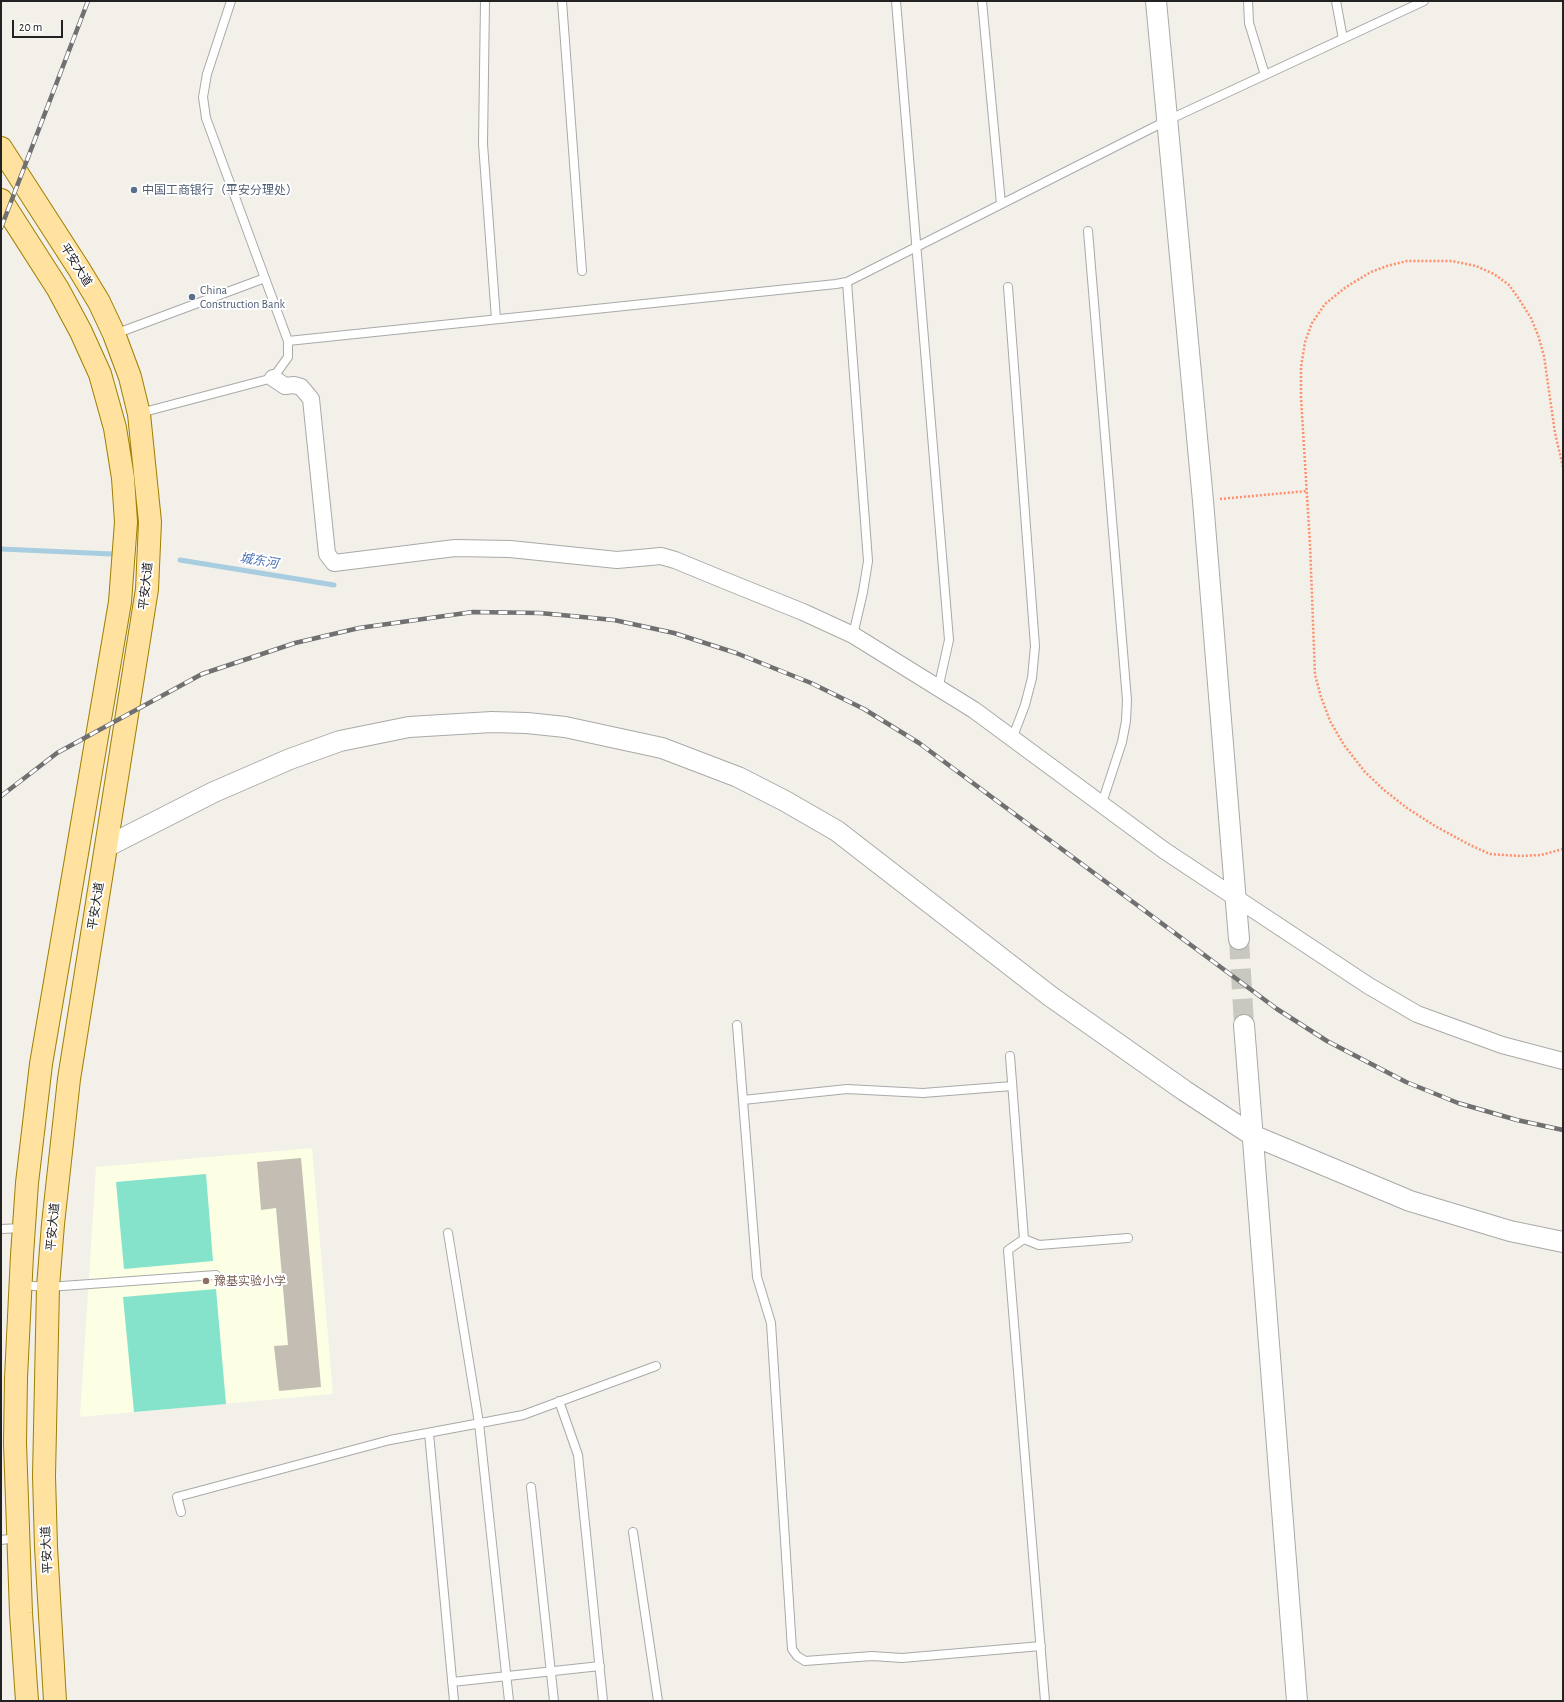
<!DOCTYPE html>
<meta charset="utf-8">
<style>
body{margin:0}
#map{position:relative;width:1564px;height:1702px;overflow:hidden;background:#f2f0e8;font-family:"Alegreya Sans",sans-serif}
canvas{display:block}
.frame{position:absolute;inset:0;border:2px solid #222;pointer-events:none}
.scale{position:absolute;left:12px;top:20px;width:51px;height:18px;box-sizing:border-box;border:2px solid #222;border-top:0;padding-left:5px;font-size:12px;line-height:14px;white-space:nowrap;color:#222;-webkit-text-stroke:3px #fff;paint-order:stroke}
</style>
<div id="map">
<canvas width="1564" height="1702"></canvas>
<div class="frame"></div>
<div class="scale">20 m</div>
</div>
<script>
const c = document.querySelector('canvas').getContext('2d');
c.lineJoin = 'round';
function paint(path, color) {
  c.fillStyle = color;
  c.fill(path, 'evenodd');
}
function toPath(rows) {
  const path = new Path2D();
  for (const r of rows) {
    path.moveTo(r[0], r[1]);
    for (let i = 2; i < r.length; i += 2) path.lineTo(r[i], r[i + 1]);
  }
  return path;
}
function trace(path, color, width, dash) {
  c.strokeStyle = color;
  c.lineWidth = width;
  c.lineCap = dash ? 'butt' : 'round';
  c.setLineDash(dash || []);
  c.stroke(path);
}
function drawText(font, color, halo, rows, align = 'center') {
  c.font = font + ' "Alegreya Sans","Noto Sans SC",sans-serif';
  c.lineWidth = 4;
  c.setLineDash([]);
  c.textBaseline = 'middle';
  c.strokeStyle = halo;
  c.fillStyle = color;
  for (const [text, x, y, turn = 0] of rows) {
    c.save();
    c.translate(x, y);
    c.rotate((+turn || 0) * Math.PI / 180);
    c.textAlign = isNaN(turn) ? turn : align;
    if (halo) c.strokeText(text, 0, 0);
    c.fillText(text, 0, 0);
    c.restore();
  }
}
paint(toPath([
 [312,1148,333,1394,80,1417,96,1167]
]), '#fcffe4');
paint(toPath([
 [206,1174,213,1261,124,1269,116,1182],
 [216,1289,226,1404,134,1412,123,1297]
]), '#84e3ca');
trace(toPath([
 [1,549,112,554],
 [180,560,334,585]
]), '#a8cde1', 5);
paint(toPath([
 [301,1158,321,1387,279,1391,274,1346,288,1345,276,1208,261,1210,257,1162]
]), '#c3bdb4');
trace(toPath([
 [1239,939,1244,1025]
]), '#c8c7c0', 20, [20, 10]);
const service = toPath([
 [485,1,483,144,496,319],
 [562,1,582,271],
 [896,1,949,640,938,689],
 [982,1,1001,204],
 [1248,1,1249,23,1265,75],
 [1336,1,1343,39],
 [1088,231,1127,700,1126,721,1122,742,1102,803],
 [847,282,868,561,863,592,853,635],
 [1008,287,1035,646,1032,678,1025,705,1012,739],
 [115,334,265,278],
 [288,341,836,284,847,282,1166,121,1424,1],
 [140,413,273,378,288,357,288,341,206,118,203,97,207,74,231,1],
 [737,1025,757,1277,771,1323,792,1649,797,1656,805,1661,872,1656,902,1658,1041,1646],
 [1010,1056,1024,1239],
 [743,1100,847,1089,923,1093,1012,1086],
 [1,1229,23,1228],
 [448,1233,479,1423,509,1701],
 [21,1285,48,1287,216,1275],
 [559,1401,578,1455,603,1701],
 [429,1433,454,1701],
 [531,1487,554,1701],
 [181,1512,177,1497,390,1440,523,1415,656,1366],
 [633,1532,658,1701],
 [1,1540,17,1538],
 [452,1682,600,1666],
 [1045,1701,1008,1250,1024,1239,1039,1245,1128,1238]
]);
const minor = toPath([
 [273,378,285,386,294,385,301,387,311,399,327,554,334,563,455,548,510,549,617,560,661,556,675,560,726,581,803,612,853,635,974,710,1165,851,1369,986,1417,1014,1502,1045,1563,1061]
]);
const tertiary = toPath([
 [1156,1,1203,501,1239,939],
 [106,847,214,792,290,759,340,741,409,727,492,722,527,723,565,727,662,748,738,777,785,801,837,831,1050,996,1185,1091,1252,1135,1410,1201,1510,1231,1563,1242],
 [1244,1025,1297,1701]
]);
const primary = toPath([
 [1,148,79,269,99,302,114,334,130,377,139,414,150,522,147,589,69,1079,53,1224,48,1287,44,1476,46,1547,55,1701],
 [1,200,58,289,81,332,100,374,115,428,123,478,126,522,120,602,41,1064,27,1183,22,1255,16,1378,15,1443,21,1613,27,1701]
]);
trace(service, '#a9a9a9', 10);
trace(minor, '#a9a9a9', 18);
trace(tertiary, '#a9a9a9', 22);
trace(primary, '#9f7e00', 24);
trace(toPath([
 [1563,467,1555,433,1544,356,1538,335,1531,318,1519,299,1509,285,1494,274,1476,266,1452,261,1407,261,1387,266,1371,272,1346,287,1325,304,1312,323,1305,342,1301,367,1301,398,1310,544,1315,675,1321,697,1330,721,1344,745,1365,772,1384,790,1407,808,1435,826,1470,845,1490,854,1521,856,1541,855,1563,849],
 [1220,499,1307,491]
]), '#ff8e6c', 2.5, [2, 2]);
trace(service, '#fff', 8);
trace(minor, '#fff', 16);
trace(tertiary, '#fff', 20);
trace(primary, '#ffe2a0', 22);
const rail = toPath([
 [1,228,88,1],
 [1,796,57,753,202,674,295,643,359,628,473,612,540,613,614,620,674,633,736,653,811,683,864,709,919,743,1277,1009,1327,1041,1406,1082,1458,1103,1517,1120,1563,1130]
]);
trace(rail, '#707070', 4.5);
trace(rail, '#fff', 3, [9]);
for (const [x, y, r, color] of [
 [134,190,4,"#5c6f8a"],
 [192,297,4,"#5c6f8a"],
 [206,1281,4,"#8d6e63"]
]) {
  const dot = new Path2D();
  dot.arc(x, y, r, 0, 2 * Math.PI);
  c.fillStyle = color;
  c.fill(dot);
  trace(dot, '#fff', 1.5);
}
drawText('12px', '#4e5e75', '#fff', [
 ["中国工商银行（平安分理处）",142,190],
 ["China",200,290],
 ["Construction Bank",200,304]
], 'left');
drawText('12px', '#222', '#fff', [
 ["平安大道",76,265,58],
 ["平安大道",146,586,-84],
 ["平安大道",96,906,-81],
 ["平安大道",53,1227,-85],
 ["平安大道",47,1550,-93]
]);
drawText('12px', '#785e54', '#fff', [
 ["豫基实验小学",214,1281]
], 'left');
drawText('italic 13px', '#4972b6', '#fff', [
 ["城东河",259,561,9]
]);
</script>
